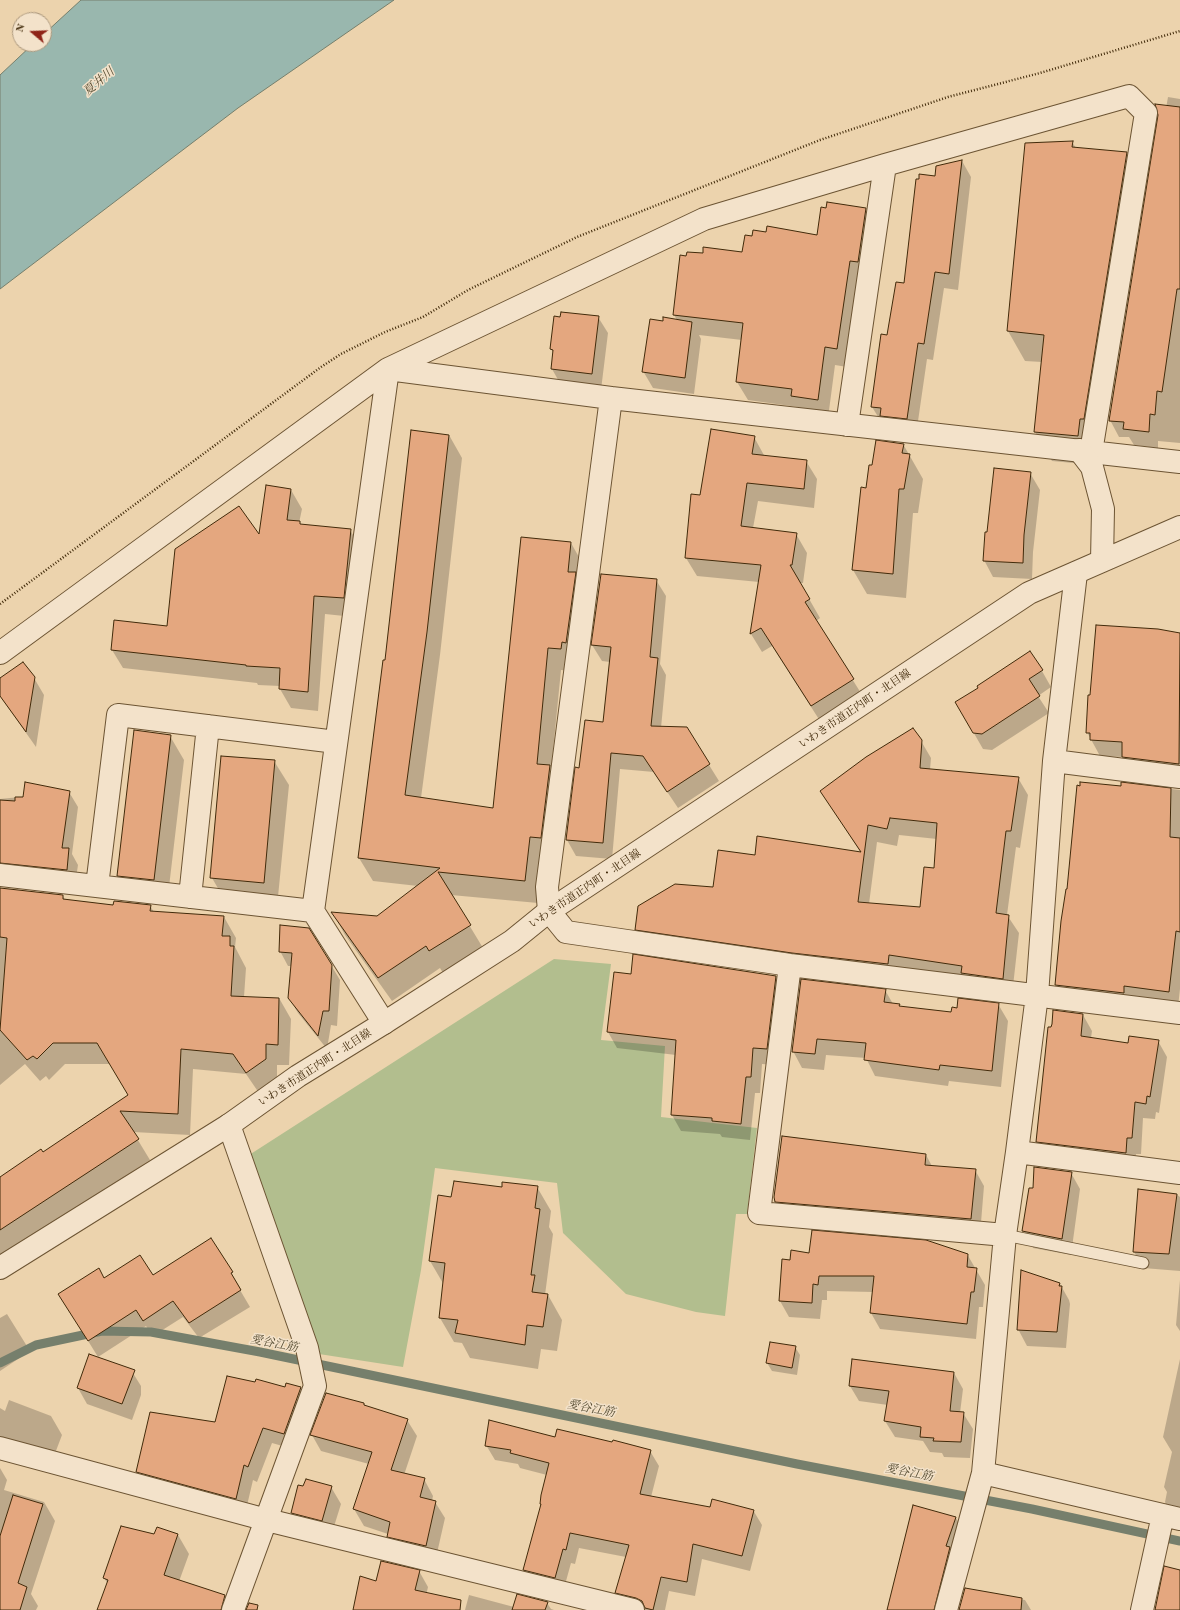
<!DOCTYPE html>
<meta charset="utf-8">
<style>
body{margin:0}
#map{position:relative;width:1180px;height:1610px;overflow:hidden;background:#ecd3ad;font-family:"Old Standard TT",serif}
canvas{display:block}
.north{position:absolute;left:12px;top:12px;width:40px;height:40px;box-sizing:border-box;background:#f3e2ca;border:1px solid #ac987d;border-radius:50%;rotate:289deg;font-size:11px;font-weight:700;line-height:16px;text-align:center;color:#412a0a}
.north::after{content:'';display:block;margin:auto;width:14px;height:18px;background:#8f2418;clip-path:polygon(50% 0,100% 100%,50% 72%,0 100%)}
</style>
<div id="map">
<canvas width="1180" height="1610"></canvas>
<div class="north">N</div>
</div>
<script>
const c = document.querySelector('canvas').getContext('2d');
c.lineJoin = 'round';
function paint(path, color) {
  c.fillStyle = color;
  c.fill(path, 'evenodd');
}
function toPath(rows) {
  const path = new Path2D();
  for (const r of rows) {
    path.moveTo(r[0], r[1]);
    for (let i = 2; i < r.length; i += 2) path.lineTo(r[i], r[i + 1]);
  }
  return path;
}
function trace(path, color, width, dash) {
  c.strokeStyle = color;
  c.lineWidth = width;
  c.lineCap = dash ? 'butt' : 'round';
  c.setLineDash(dash || []);
  c.stroke(path);
}
function drawText(font, color, halo, rows, align = 'center') {
  c.font = font + ' "Old Standard TT","Noto Serif JP",serif';
  c.lineWidth = 3;
  c.setLineDash([]);
  c.textBaseline = 'middle';
  c.strokeStyle = halo;
  c.fillStyle = color;
  for (const [text, x, y, turn = 0] of rows) {
    c.save();
    c.translate(x, y);
    c.rotate((+turn || 0) * Math.PI / 180);
    c.textAlign = isNaN(turn) ? turn : align;
    if (halo) c.strokeText(text, 0, 0);
    c.fillText(text, 0, 0);
    c.restore();
  }
}
paint(toPath([
 [554,959,611,964,601,1040,665,1046,661,1117,757,1128,747,1214,736,1214,725,1316,696,1312,626,1294,563,1233,557,1183,435,1168,421,1270,403,1367,319,1354,246,1157]
]), '#b2be8e');
const water = toPath([
 [81,0,394,0,238,108,0,289,0,75,33,44,44,44,44,34,81,0]
]);
paint(water, '#99b7ae');
trace(water, '#767f6c', 1);
paint(toPath([
 [1168,97,1180,99,1180,443,1158,441,1158,448,1134,445,1129,437,1119,437,1110,420],
 [1072,142,1076,148,1126,153,1143,182,1094,465,1052,461,1035,432,1042,362,1025,361,1008,331,1026,144],
 [962,161,971,177,958,290,944,288,933,360,927,359,916,435,882,423,872,407,888,336,935,177],
 [865,209,876,228,847,367,835,365,828,418,802,415,798,407,748,400,737,382,742,340,699,335,701,339,694,394,653,388,643,371,664,322,677,320,674,315,687,257,743,253,752,237,818,236],
 [598,317,608,333,601,390,561,385,552,369,554,354,551,349],
 [449,435,462,458,440,655,421,798,494,809,571,543,584,566,574,671,561,670,538,903,451,895,483,948,443,973,440,968,392,1001,345,935,333,913,377,917,418,886,373,881,359,858,386,662],
 [754,437,765,457,806,461,817,479,814,508,758,501,753,528,796,534,807,553,803,583,800,583,820,618,816,621,864,698,822,724,772,646,762,652,751,634,759,582,697,576,686,558,701,496],
 [903,444,923,479,918,513,913,513,906,598,867,594,853,570,867,489],
 [1030,473,1040,490,1033,552,1032,579,993,577,984,560,988,533],
 [291,490,302,509,299,523,301,525,350,530,361,548,354,617,325,614,318,711,291,708,280,689,280,686,258,685,257,683,123,668,112,650,167,627,259,537],
 [656,580,666,596,660,664,666,675,661,728,686,728,719,781,678,808,654,772,620,769,612,859,576,856,567,840,580,769,604,723,610,662,602,661,592,645],
 [1157,630,1180,634,1180,779,1132,773,1123,757,1100,756,1087,732,1091,696],
 [1042,671,1051,687,1038,696,1049,713,992,750,983,749,956,702],
 [34,678,44,695,36,747,0,696,0,680],
 [170,736,184,760,167,904,132,900,118,876],
 [921,741,931,758,930,770,1018,778,1028,795,1020,848,1016,847,1007,915,1019,933,1012,995,646,947,636,929,714,888,756,856,861,853,821,791],
 [899,835,937,839,935,869,921,908,869,904,877,842,897,846],
 [274,761,289,785,277,907,226,902,212,878],
 [1122,783,1180,790,1180,989,1178,1007,1066,1001,1056,985],
 [69,792,78,807,72,854,78,865,75,885,0,869,0,799],
 [0,888,63,896,65,900,114,906,150,906,154,912,224,917,236,938,235,947,246,968,244,997,279,998,291,1019,289,1065,277,1065,277,1080,259,1093,246,1074,193,1069,190,1135,133,1132,150,1160,0,1259,0,1178,43,1153,129,1095,111,1064,65,1064,49,1080,46,1076,40,1081,25,1064,0,1085],
 [281,926,331,965,340,980,337,1026,331,1025,327,1049,298,1013,289,998,292,966,288,966,280,951],
 [632,975,775,976,785,993,776,1065,762,1064,760,1093,755,1093,750,1140,722,1137,720,1134,681,1131,672,1115,676,1055,617,1048,608,1032],
 [885,990,893,1004,899,1005,900,1007,952,1013,958,1009,998,1004,1008,1021,1001,1087,949,1081,948,1086,875,1076,866,1058,826,1055,824,1070,802,1068,793,1051],
 [1083,1015,1092,1031,1091,1038,1129,1044,1158,1041,1167,1057,1159,1113,1156,1112,1155,1119,1143,1118,1141,1154,1136,1154,1135,1169,1046,1158,1037,1142,1051,1028],
 [926,1155,932,1166,975,1170,984,1186,980,1235,786,1218,776,1202],
 [1071,1173,1080,1189,1071,1255,1033,1248,1024,1231,1034,1189],
 [537,1187,551,1211,549,1227,553,1234,545,1295,548,1295,562,1320,557,1351,541,1349,538,1369,470,1358,462,1343,454,1342,440,1318,444,1285,430,1261,452,1198,503,1189],
 [1176,1194,1180,1197,1180,1271,1143,1268,1134,1252],
 [211,1240,241,1289,240,1290,250,1307,199,1338,183,1317,153,1336,146,1326,98,1357,69,1310,104,1279,153,1276],
 [810,1254,967,1254,985,1285,983,1307,979,1307,976,1339,880,1329,871,1313,873,1292,827,1291,827,1300,822,1300,820,1319,789,1317,780,1301,791,1261],
 [1022,1272,1060,1284,1069,1300,1070,1304,1066,1348,1027,1346,1018,1329],
 [1180,1280,1180,1331,1176,1325],
 [7,1314,30,1351,0,1371,0,1318],
 [795,1347,800,1355,797,1375,772,1371,767,1363],
 [1180,1359,1180,1519,1174,1518,1165,1502,1167,1492,1164,1487,1172,1452,1163,1437],
 [131,1370,141,1386,141,1395,132,1420,87,1404,78,1388],
 [954,1373,963,1389,960,1413,963,1413,973,1429,970,1458,944,1457,942,1453,930,1452,923,1441,895,1437,885,1421,888,1405,859,1401,850,1386],
 [286,1388,301,1388,310,1404,293,1449,272,1443,257,1482,253,1480,245,1514,147,1488,137,1472,216,1423],
 [9,1400,51,1416,62,1435,51,1464,2,1458,0,1461,0,1408,5,1411],
 [364,1404,365,1406,407,1420,417,1436,404,1475,424,1479,433,1496,432,1501,435,1502,445,1518,435,1562,397,1553,388,1536,388,1534,364,1526,354,1509,369,1464,321,1451,312,1435],
 [556,1438,650,1451,659,1466,651,1497,711,1508,753,1510,762,1525,750,1571,702,1559,695,1596,669,1591,665,1610,635,1610,625,1608,616,1593,626,1557,579,1548,575,1564,571,1563,563,1592,533,1585,524,1570,542,1506,547,1475,520,1468,518,1464,495,1460,486,1445],
 [0,1468,7,1480,4,1490,44,1502,55,1521,31,1594,38,1606,36,1610,0,1610],
 [331,1487,341,1504,331,1536,301,1529,292,1513],
 [956,1518,965,1534,946,1610,888,1610],
 [158,1528,178,1535,189,1554,177,1587,179,1610,100,1610,108,1584,104,1578,155,1536],
 [419,1571,428,1587,426,1596,430,1602,461,1610,354,1610,376,1582],
 [966,1589,1025,1600,1031,1610,959,1610],
 [469,1595,514,1607,547,1603,551,1609,554,1610,465,1610]
]), '#0003');
trace(toPath([
 [0,1363,36,1345,102,1331,151,1332,260,1352,797,1464,1032,1509,1180,1541]
]), '#767f6c', 9);
const building = toPath([
 [1155,104,1180,107,1180,289,1177,289,1162,392,1157,391,1155,415,1150,414,1149,432,1123,429,1124,422,1109,421,1158,115,1155,104],
 [1073,141,1072,147,1127,152,1084,419,1080,419,1078,436,1034,432,1044,335,1007,331,1025,143,1073,141],
 [962,160,949,274,935,272,924,344,918,343,907,419,880,416,881,408,871,407,881,334,887,335,896,282,904,283,916,179,919,179,919,174,935,176,936,166,962,160],
 [827,202,866,208,858,262,850,261,837,349,825,347,818,400,791,396,792,389,736,382,743,323,673,315,680,255,686,256,687,252,703,253,703,247,742,252,745,235,752,236,753,230,766,232,767,226,817,235,821,207,826,208,827,202],
 [561,312,599,316,592,374,551,369,553,350,550,349,554,316,560,317,561,312],
 [663,317,692,322,685,378,642,372,650,319,663,321,663,317],
 [711,429,755,436,752,454,807,460,804,489,747,483,741,526,797,533,792,565,790,565,810,599,805,602,854,679,811,706,761,628,750,634,761,565,685,558,691,494,700,495,711,429],
 [411,430,449,435,427,632,405,795,493,808,521,537,571,542,568,572,576,572,566,643,562,642,561,649,548,648,537,764,550,765,541,838,530,837,525,881,438,872,471,925,429,951,426,946,378,978,331,912,377,916,440,868,358,858,383,660,385,660,411,430],
 [876,440,904,444,902,453,910,454,904,489,899,489,893,574,852,570,861,487,866,488,869,465,872,465,876,440],
 [994,468,1031,472,1024,535,1023,563,983,561,985,532,987,532,994,468],
 [266,485,291,489,287,520,300,521,300,524,351,529,344,598,314,596,308,692,279,689,280,668,246,666,246,665,111,650,114,620,167,626,175,549,239,506,259,534,266,485],
 [601,574,657,579,650,657,658,658,651,726,687,727,710,764,667,792,643,756,611,753,603,843,566,840,575,767,579,768,585,720,603,722,611,647,591,645,601,574],
 [1096,625,1158,629,1180,633,1179,764,1122,757,1122,742,1090,740,1090,733,1086,733,1088,695,1090,695,1096,625],
 [1030,651,1043,670,1029,679,1040,696,982,734,973,733,955,702,978,688,977,686,1030,651],
 [23,662,35,677,26,732,0,696,0,678,23,662],
 [913,728,922,740,920,768,1019,777,1011,831,1006,831,996,913,1009,915,1003,979,961,973,962,966,889,955,888,964,792,953,635,930,638,906,675,884,713,887,718,850,755,855,757,836,861,852,820,791,866,757,913,728],
 [890,818,937,823,934,868,924,867,920,907,858,902,868,825,887,829,890,818],
 [134,730,171,735,154,880,117,876,134,730],
 [221,756,275,760,264,883,210,878,221,756],
 [25,782,70,791,62,848,69,848,67,870,0,863,0,800,15,801,15,797,23,797,25,782],
 [1080,782,1121,786,1121,782,1171,788,1170,837,1180,838,1180,932,1176,931,1169,992,1124,986,1124,993,1055,985,1061,921,1066,889,1067,889,1077,785,1080,786,1080,782],
 [0,888,63,895,63,899,113,905,114,901,151,905,150,911,224,916,222,936,230,936,230,946,234,946,231,996,279,998,278,1045,266,1044,266,1059,246,1073,233,1054,181,1049,178,1114,120,1111,139,1139,0,1230,0,1177,41,1149,43,1152,128,1095,97,1043,53,1043,37,1059,33,1056,27,1060,0,1030,7,938,0,937,0,888],
 [280,925,309,928,332,965,329,1011,323,1011,318,1036,288,998,292,953,279,952,280,925],
 [633,954,776,976,767,1049,753,1048,751,1077,746,1077,741,1124,712,1121,712,1118,671,1115,676,1040,607,1032,614,972,631,974,633,954],
 [801,979,886,989,884,1002,900,1004,899,1006,951,1012,952,1007,957,1008,958,998,999,1003,992,1071,940,1065,939,1070,864,1060,866,1043,817,1039,815,1054,792,1052,801,979],
 [1053,1010,1083,1014,1081,1036,1128,1043,1129,1036,1159,1040,1150,1097,1147,1096,1146,1104,1135,1102,1132,1138,1127,1138,1126,1153,1036,1142,1048,1027,1051,1027,1052,1024,1053,1010],
 [782,1136,926,1154,925,1165,976,1169,971,1219,775,1202,774,1197,782,1136],
 [1034,1167,1072,1172,1062,1239,1022,1231,1029,1188,1033,1188,1034,1167],
 [454,1181,502,1187,502,1182,538,1186,535,1208,540,1209,531,1275,535,1275,532,1292,548,1294,543,1327,527,1325,525,1345,455,1333,458,1320,439,1318,445,1263,429,1261,438,1195,451,1197,454,1181],
 [1138,1189,1177,1194,1169,1254,1133,1252,1138,1189],
 [812,1230,926,1240,968,1254,967,1267,977,1268,974,1292,971,1292,967,1324,870,1313,874,1276,819,1276,818,1285,813,1284,812,1303,779,1301,782,1259,790,1260,791,1250,809,1253,812,1230],
 [211,1238,233,1272,231,1273,241,1290,189,1323,173,1301,143,1321,136,1310,88,1341,58,1294,99,1268,104,1278,140,1255,153,1275,211,1238],
 [1021,1270,1060,1283,1059,1286,1062,1286,1057,1332,1017,1330,1021,1270],
 [770,1342,796,1346,792,1368,766,1363,770,1342],
 [89,1354,135,1370,122,1404,77,1388,89,1354],
 [852,1359,954,1372,950,1411,964,1412,961,1442,933,1441,934,1438,920,1437,921,1427,884,1421,889,1391,849,1386,852,1359],
 [227,1376,255,1382,256,1379,285,1387,286,1383,301,1387,284,1434,263,1428,248,1467,244,1465,236,1499,136,1472,150,1412,215,1422,227,1376],
 [326,1393,364,1403,364,1405,408,1419,391,1470,425,1478,420,1497,436,1501,426,1546,387,1537,390,1522,353,1509,372,1452,310,1435,326,1393],
 [489,1420,555,1437,557,1429,612,1442,613,1440,651,1450,640,1494,710,1507,712,1499,754,1510,742,1556,693,1544,687,1582,661,1577,653,1610,645,1608,642,1601,636,1598,615,1593,629,1545,570,1533,566,1550,563,1549,555,1578,523,1570,541,1504,540,1504,541,1495,549,1463,510,1453,511,1450,485,1446,489,1420],
 [306,1479,332,1486,322,1521,291,1513,298,1485,303,1486,306,1479],
 [13,1495,43,1504,18,1583,27,1587,20,1610,0,1610,0,1536,13,1495],
 [913,1505,956,1517,946,1546,950,1547,934,1610,887,1610,913,1505],
 [121,1526,154,1534,157,1527,178,1534,164,1575,225,1595,221,1610,97,1610,108,1580,103,1578,121,1526],
 [381,1561,420,1570,415,1590,461,1600,460,1610,353,1610,360,1576,376,1581,381,1561],
 [1164,1566,1180,1570,1180,1610,1155,1610,1164,1566],
 [965,1588,1022,1598,1021,1610,959,1610,965,1588],
 [517,1594,548,1602,545,1610,512,1610,517,1594],
 [249,1603,258,1605,257,1610,246,1610,249,1603]
]);
paint(building, '#e4a77f');
trace(building, '#412a0a', 1);
const service = toPath([
 [1005,1235,1143,1263]
]);
const minor = toPath([
 [611,398,547,887,549,911,566,932,790,965,1180,1013],
 [847,425,885,165],
 [0,653,388,369,704,219,885,165,1129,96,1146,113,1091,452],
 [1054,761,1180,777],
 [0,875,313,911,384,1023],
 [97,886,118,715,336,742],
 [190,897,208,726],
 [313,911,388,369,611,398,1180,462],
 [790,965,759,1213,1005,1235],
 [229,1125,307,1348,315,1386,233,1610],
 [1017,1152,1180,1173],
 [0,1448,267,1520,633,1610],
 [983,1473,1180,1519],
 [946,1610,983,1473,1005,1235,1017,1152,1037,995,1054,761,1076,573],
 [1142,1610,1163,1515]
]);
const tertiary = toPath([
 [1079,450,1092,467,1103,509,1102,561],
 [0,1268,229,1125,298,1076,384,1023,512,941,549,911,1029,593,1180,527]
]);
trace(service, '#6c5433', 13);
trace(minor, '#6c5433', 24);
trace(tertiary, '#6c5433', 24);
trace(toPath([
 [0,604,321,367,341,354,385,332,423,317,468,290,577,237,820,140,948,97,1040,73,1180,31]
]), '#412a0a', 2.5, [1, 2]);
trace(service, '#f3e2ca', 11);
trace(minor, '#f3e2ca', 22);
trace(tertiary, '#f3e2ca', 22);
drawText('11px', '#412a0a', '#f3e2ca', [
 ["いわき市道正内町・北目線",855,709,-34],
 ["いわき市道正内町・北目線",585,889,-34],
 ["いわき市道正内町・北目線",315,1068,-33]
]);
drawText('italic 12px', '#574d33', '#f3e2ca', [
 ["夏井川",99,82,-40],
 ["愛谷江筋",274,1344,11],
 ["愛谷江筋",591,1409,11],
 ["愛谷江筋",909,1473,11]
]);
</script>
